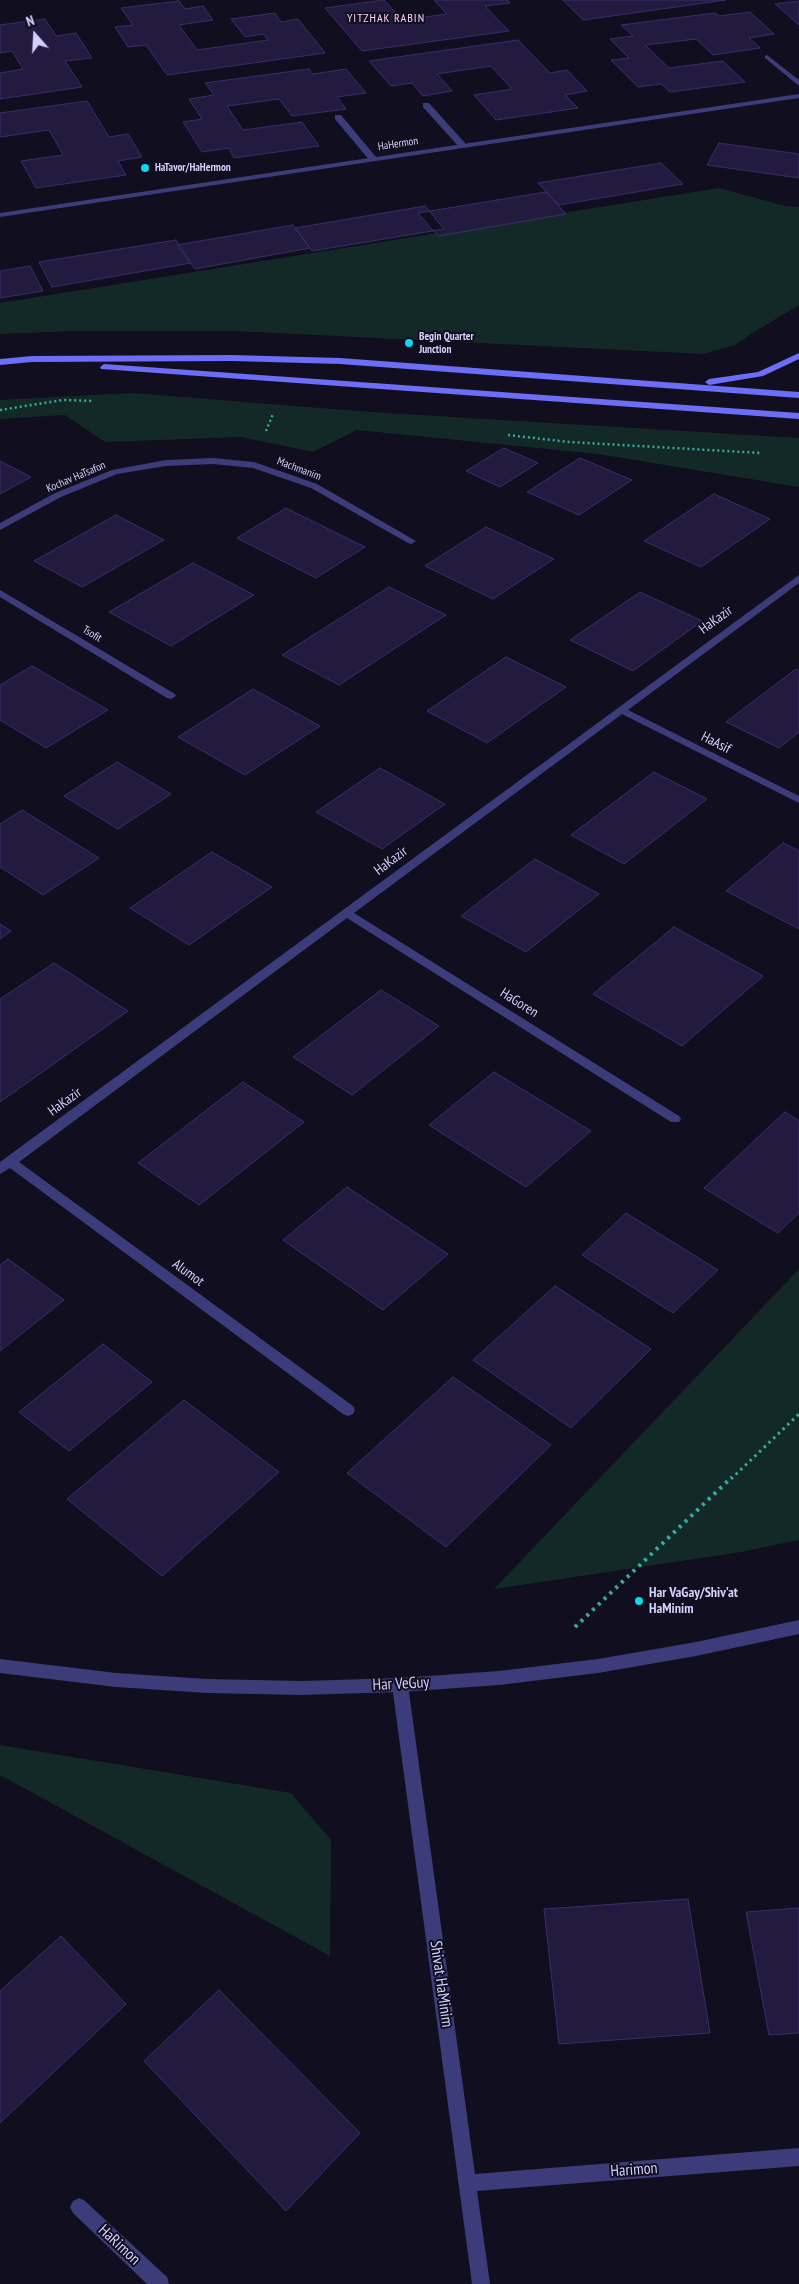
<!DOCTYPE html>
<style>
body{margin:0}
#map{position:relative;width:799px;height:2284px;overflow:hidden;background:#110e1f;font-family:"PT Sans Narrow",sans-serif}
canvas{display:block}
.north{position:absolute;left:10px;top:10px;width:50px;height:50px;-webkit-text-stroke:4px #110e1f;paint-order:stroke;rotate:341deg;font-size:14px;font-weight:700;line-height:20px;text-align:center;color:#d4d0fc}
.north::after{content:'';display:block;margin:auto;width:18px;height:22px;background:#d4d0fc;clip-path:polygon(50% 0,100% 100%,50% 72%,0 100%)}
</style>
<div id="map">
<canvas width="799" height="2284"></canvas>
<div class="north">N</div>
</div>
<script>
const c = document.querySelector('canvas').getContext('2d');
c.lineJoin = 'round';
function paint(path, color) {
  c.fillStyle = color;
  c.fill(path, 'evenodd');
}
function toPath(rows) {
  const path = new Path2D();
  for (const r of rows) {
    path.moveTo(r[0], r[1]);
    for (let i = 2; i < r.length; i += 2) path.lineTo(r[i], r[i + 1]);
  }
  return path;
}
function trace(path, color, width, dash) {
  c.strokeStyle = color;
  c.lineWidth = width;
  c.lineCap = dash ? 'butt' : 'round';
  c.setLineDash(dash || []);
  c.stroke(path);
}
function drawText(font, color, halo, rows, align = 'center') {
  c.font = font + ' "PT Sans Narrow",sans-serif';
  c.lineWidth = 4;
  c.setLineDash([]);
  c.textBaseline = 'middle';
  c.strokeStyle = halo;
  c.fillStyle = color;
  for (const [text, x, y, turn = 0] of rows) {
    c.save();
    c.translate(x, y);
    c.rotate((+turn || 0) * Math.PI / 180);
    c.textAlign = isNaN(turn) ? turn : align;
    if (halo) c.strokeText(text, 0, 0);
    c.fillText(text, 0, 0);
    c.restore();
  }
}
paint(toPath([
 [719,188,785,206,799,207,799,305,751,334,735,345,704,354,234,331,72,331,0,334,0,303],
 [132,393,370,412,799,438,799,487,598,454,357,430,313,452,241,437,105,442,65,415,0,419,0,400],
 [799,1269,799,1540,741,1552,494,1589],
 [0,1745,291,1793,331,1840,330,1956,0,1775]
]), '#122927');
const building = toPath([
 [384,0,402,20,447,14,434,0,507,0,510,3,485,6,509,31,362,51,325,8,384,0],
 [563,0,726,0,583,20,563,0],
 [179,1,185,9,203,6,213,20,179,25,197,50,268,40,263,34,245,37,231,19,275,13,281,22,298,19,325,53,167,75,146,45,128,47,115,27,133,25,121,8,179,1],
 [799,1,799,25,775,4,799,1],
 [750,12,774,34,749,38,760,48,713,55,696,39,645,45,669,68,723,61,745,82,670,92,661,84,638,87,611,60,629,58,610,39,633,36,621,25,715,13,719,16,750,12],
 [45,19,56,36,76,33,92,58,65,61,82,87,0,99,0,73,23,69,12,51,0,53,0,25,45,19],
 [518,40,550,73,567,70,587,91,565,95,578,108,496,120,474,95,512,89,491,66,437,74,452,91,423,96,412,83,391,86,369,61,518,40],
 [309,69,313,74,346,69,366,93,337,97,346,109,292,116,279,99,227,106,243,130,302,122,319,146,234,158,229,148,202,152,183,122,202,119,189,99,214,95,205,83,309,69],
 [87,101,109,137,128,134,142,157,118,161,126,175,36,188,21,161,63,155,49,130,0,137,0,113,87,101],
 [719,143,799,154,799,178,707,165,719,143],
 [661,163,683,184,559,205,538,183,661,163],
 [546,192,566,214,438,236,418,213,546,192],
 [425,206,444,229,312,251,295,228,425,206],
 [293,225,310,248,195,269,177,245,293,225],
 [176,240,191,263,52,287,39,262,176,240],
 [30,266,43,291,0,298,0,271,30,266],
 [504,448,538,463,500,487,466,471,504,448],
 [580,458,632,480,579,515,527,492,580,458],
 [0,461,31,477,0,494,0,461],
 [714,494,770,519,701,567,644,541,714,494],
 [286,508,365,547,316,578,237,538,286,508],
 [116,515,164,540,82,587,34,561,116,515],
 [486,527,554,559,493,599,425,566,486,527],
 [193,563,254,595,171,646,109,612,193,563],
 [389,587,446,615,339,685,282,655,389,587],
 [640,592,702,621,633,671,570,640,640,592],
 [506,657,566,687,487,743,427,711,506,657],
 [32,666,108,710,46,748,0,720,0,685,32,666],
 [796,669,799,671,799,732,779,748,726,722,796,669],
 [253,689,320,726,245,775,178,737,253,689],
 [117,762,171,794,118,829,64,796,117,762],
 [380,768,445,804,382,849,316,812,380,768],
 [654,772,707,799,624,864,571,835,654,772],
 [22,810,99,858,43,895,0,867,0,824,22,810],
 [783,843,799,851,799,929,726,891,783,843],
 [212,852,272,887,189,945,130,908,212,852],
 [535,859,599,894,526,952,461,916,535,859],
 [0,924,11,931,0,939,0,924],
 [674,927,763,976,682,1046,593,994,674,927],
 [54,963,128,1011,0,1102,0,999,54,963],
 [381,990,439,1026,352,1095,293,1057,381,990],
 [494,1072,591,1131,526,1187,429,1125,494,1072],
 [243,1082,304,1122,199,1205,138,1163,243,1082],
 [785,1112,799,1121,799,1213,778,1233,704,1188,785,1112],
 [347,1187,448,1254,383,1310,283,1240,347,1187],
 [626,1213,718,1270,673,1313,582,1255,626,1213],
 [8,1259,64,1300,0,1351,0,1265,8,1259],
 [555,1286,651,1349,571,1428,473,1360,555,1286],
 [103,1344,152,1382,69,1451,19,1412,103,1344],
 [453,1377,551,1445,446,1547,347,1473,453,1377],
 [184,1400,279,1472,162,1576,67,1499,184,1400],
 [688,1899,710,2033,559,2044,544,1909,688,1899],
 [799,1908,799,2033,769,2035,746,1912,799,1908],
 [61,1936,126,2004,0,2123,0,1991,61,1936],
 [219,1990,360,2133,286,2211,144,2061,219,1990]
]);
paint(building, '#221b3f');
trace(building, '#392f69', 1);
trace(toPath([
 [0,410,63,400,93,401],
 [266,431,273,414],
 [508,435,569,442,761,453]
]), '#36aaa0', 2.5, [2, 3]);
trace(toPath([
 [731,1479,799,1414]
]), '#36aaa0', 3, [2.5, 4]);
trace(toPath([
 [575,1627,732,1477]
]), '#36aaa0', 4, [3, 5]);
paint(toPath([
 [767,55,799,80,799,86,765,58,765,56,767,55],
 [423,103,429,103,465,143,465,147,459,147,423,107,423,103],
 [335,115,341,115,376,157,376,161,370,161,335,119,335,115]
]), '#3d3c7b');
paint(toPath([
 [799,94,799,98,0,217,0,213,799,94],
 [213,458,254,462,317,484,416,541,411,544,408,543,311,488,253,468,213,464,166,466,117,474,61,497,0,530,0,523,55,493,112,470,166,460,213,458],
 [799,575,799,583,628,710,799,796,799,803,622,714,354,913,679,1116,681,1119,679,1122,671,1122,347,918,19,1162,353,1406,355,1410,353,1414,348,1416,343,1414,10,1168,0,1174,0,1162,799,575],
 [0,590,175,694,176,696,171,699,167,698,0,597,0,590],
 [400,1678,405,1680,408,1685,475,2174,799,2148,799,2166,477,2191,490,2284,472,2284,392,1685,395,1680,400,1678],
 [79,2198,85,2201,167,2277,169,2284,147,2284,73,2213,70,2207,73,2201,79,2198]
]), '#3d3c7b');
paint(toPath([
 [799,1620,799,1634,696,1656,598,1673,499,1685,400,1692,302,1695,207,1693,116,1687,0,1673,0,1659,116,1673,207,1679,302,1681,400,1678,499,1671,598,1659,696,1642,799,1620]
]), '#3d3c7b');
paint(toPath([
 [799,353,799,359,763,376,709,385,705,382,709,379,758,372,799,353],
 [232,355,340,358,799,392,799,398,340,364,232,361,32,362,0,365,0,359,32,356,232,355],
 [104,364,799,413,799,419,101,369,100,367,104,364]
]), '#6d6df5');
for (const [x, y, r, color] of [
 [145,168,5,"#10d8e8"],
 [409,343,5,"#10d8e8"],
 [639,1601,5,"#10d8e8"]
]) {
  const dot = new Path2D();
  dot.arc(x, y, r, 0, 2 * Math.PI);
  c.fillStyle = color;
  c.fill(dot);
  trace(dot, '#110e1f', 2);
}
drawText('11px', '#d4d0fc', '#110e1f', [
 ["HaHermon",398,144,-9],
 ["Machmanim",299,469,21],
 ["Kochav HaTsafon",76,477,-23],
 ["Tsofit",92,634,31]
]);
drawText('bold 11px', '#d4d0fc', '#110e1f', [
 ["HaTavor/HaHermon",155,168],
 ["Begin Quarter",419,337],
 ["Junction",419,350]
], 'left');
c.letterSpacing = '1px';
drawText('12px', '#fcd1ee', '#110e1f', [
 ["YITZHAK RABIN",386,19]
]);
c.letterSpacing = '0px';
drawText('14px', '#d4d0fc', '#110e1f', [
 ["HaKazir",716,620,-36],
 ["HaAsif",716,743,27],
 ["HaKazir",391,861,-37],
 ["HaGoren",519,1003,32],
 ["HaKazir",65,1102,-36],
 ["Alumot",188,1273,36]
]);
drawText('bold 14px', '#d4d0fc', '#110e1f', [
 ["Har VaGay/Shiv'at",649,1593],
 ["HaMinim",649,1609]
], 'left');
drawText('16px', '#d4d0fc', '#110e1f', [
 ["Har VeGuy",401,1684,-3],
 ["Shivat HaMinim",441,1984,82],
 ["Harimon",634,2170,-4],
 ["HaRimon",119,2245,43]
]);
</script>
